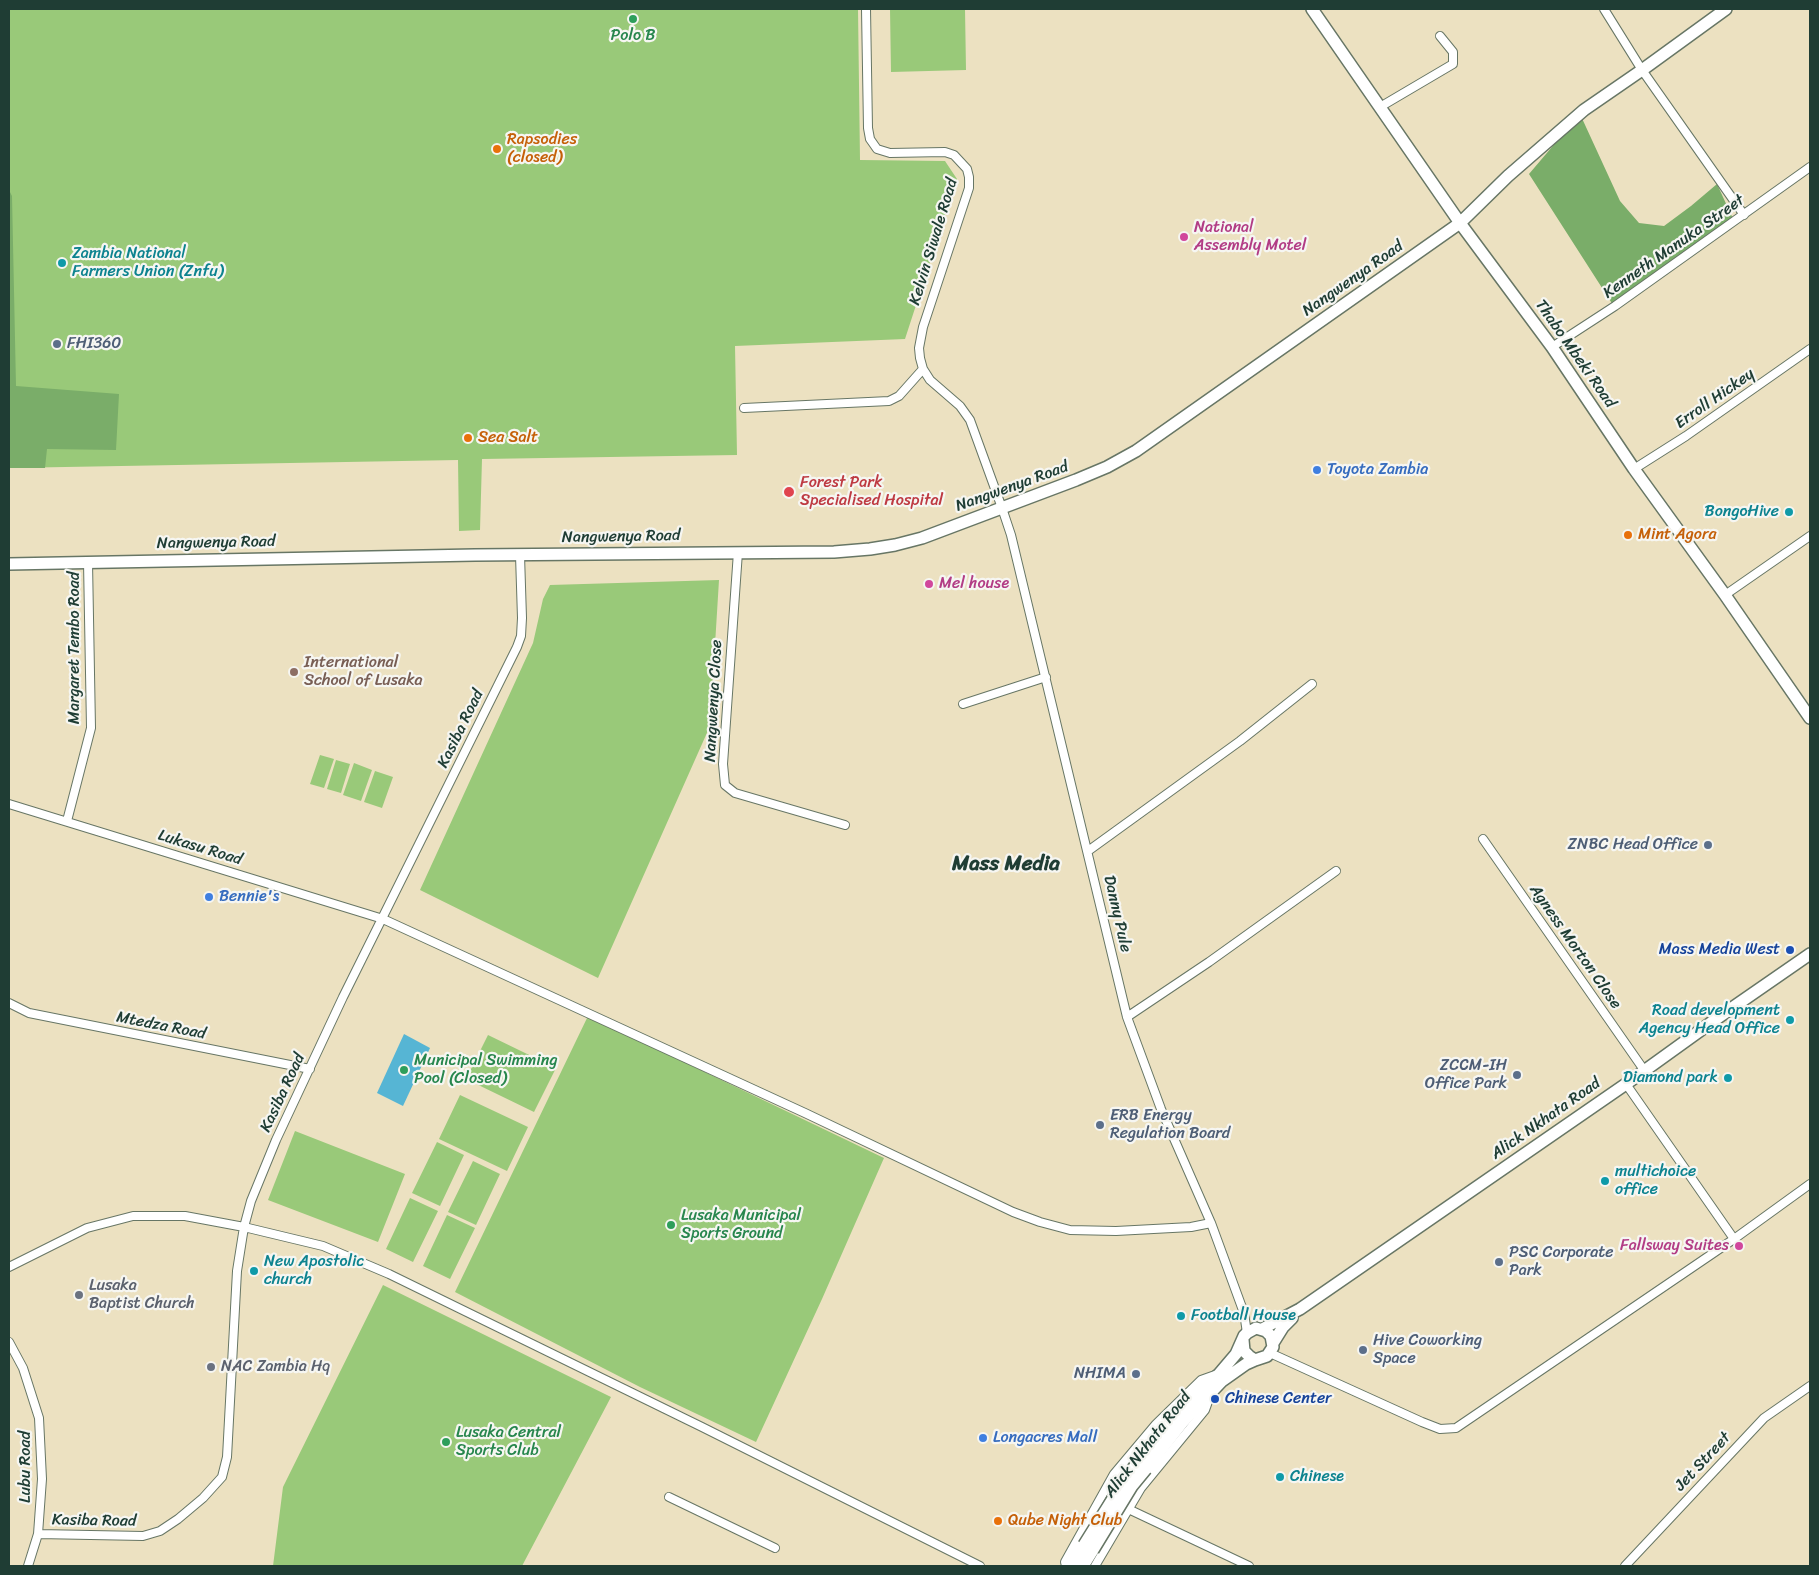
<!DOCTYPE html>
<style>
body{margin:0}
#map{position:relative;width:1819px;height:1575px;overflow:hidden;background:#ece1c1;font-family:Sriracha,sans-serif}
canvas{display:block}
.frame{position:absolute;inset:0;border:10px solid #1f3d34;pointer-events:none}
</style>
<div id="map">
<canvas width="1819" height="1575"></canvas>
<div class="frame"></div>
</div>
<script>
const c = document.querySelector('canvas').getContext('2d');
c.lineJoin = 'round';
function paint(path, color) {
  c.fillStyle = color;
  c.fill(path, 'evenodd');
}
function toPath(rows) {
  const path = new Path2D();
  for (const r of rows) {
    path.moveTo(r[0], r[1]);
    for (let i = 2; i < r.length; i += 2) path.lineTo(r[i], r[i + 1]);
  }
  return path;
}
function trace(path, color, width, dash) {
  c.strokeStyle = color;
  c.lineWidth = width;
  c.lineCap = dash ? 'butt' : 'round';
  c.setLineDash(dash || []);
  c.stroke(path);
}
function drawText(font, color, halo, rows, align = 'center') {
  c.font = font + ' Sriracha,sans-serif';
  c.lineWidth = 4.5;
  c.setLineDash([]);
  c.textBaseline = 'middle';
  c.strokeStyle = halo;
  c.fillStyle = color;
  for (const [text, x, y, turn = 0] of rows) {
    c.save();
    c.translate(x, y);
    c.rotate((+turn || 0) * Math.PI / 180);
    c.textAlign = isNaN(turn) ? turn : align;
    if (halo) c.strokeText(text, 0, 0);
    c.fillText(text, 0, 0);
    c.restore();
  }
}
paint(toPath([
 [9,9,858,9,860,160,945,161,957,179,905,339,735,346,737,455,482,459,480,530,459,531,458,460,9,468],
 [890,9,965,9,966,70,891,72],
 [719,580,710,726,598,978,420,890,533,643,543,599,550,585],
 [320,755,334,759,324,788,310,784],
 [336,760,350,764,341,793,327,789],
 [354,763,372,770,361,801,343,795],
 [375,771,393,777,382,808,364,802],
 [588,1016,884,1158,822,1299,756,1442,640,1387,455,1292],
 [488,1035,556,1068,534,1112,466,1079],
 [460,1095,528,1127,507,1171,439,1139],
 [295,1131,405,1174,378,1242,268,1200],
 [437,1142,464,1155,440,1206,412,1193],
 [473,1161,500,1174,476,1225,448,1212],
 [410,1198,438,1211,413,1262,386,1249],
 [447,1215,475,1228,450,1279,423,1266],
 [383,1285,611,1397,522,1566,273,1566,283,1487]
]), '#99c979');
paint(toPath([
 [1580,114,1620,201,1639,223,1664,226,1691,206,1717,184,1734,221,1613,305,1529,174],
 [9,190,12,196,16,386,119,394,116,450,47,449,45,468,9,468]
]), '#7aad69');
paint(toPath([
 [404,1034,430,1048,403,1106,377,1093]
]), '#56b5d4');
const street = toPath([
 [866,9,868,128,870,139,877,149,890,153,945,152,954,155,967,169,969,177,969,188,923,327,919,348,920,358,923,369,930,380,960,406,970,420,1002,508,1011,535,1127,1017,1161,1109,1211,1223,1244,1313,1247,1333],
 [1604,9,1642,70,1744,215],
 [1380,107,1453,64,1453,52,1440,36],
 [1552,347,1615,306,1810,167],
 [744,408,889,401,899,396,923,369],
 [1634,469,1686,436,1810,349],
 [738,552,723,764,725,785,735,793,845,825],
 [1725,595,1810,536],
 [963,704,1046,677],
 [9,804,383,919,805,1113,1013,1212,1040,1222,1070,1230,1116,1231,1191,1227,1211,1223],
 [67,821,91,728,88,562],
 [1483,839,1644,1070],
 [1088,851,1240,741,1312,684],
 [9,1003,29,1013,310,1069],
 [1127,1017,1209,962,1336,871],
 [1626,1084,1734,1239],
 [9,1267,87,1228,133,1216,185,1216,244,1227,323,1246,389,1274,702,1427,980,1566],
 [9,1342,23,1368,39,1418,42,1479,38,1534,28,1566],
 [1270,1353,1422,1422,1440,1429,1456,1428,1734,1239,1810,1184],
 [669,1497,775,1548],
 [1124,1507,1249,1566],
 [38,1534,143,1536,160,1531,178,1519,203,1498,222,1477,227,1457,237,1271,244,1227,251,1201,276,1140,343,997,517,647,521,636,522,618,520,555],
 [1066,1566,1065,1562,1114,1474,1156,1424,1201,1380,1215,1375],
 [1095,1566,1141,1488,1205,1410,1210,1396],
 [1625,1566,1764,1418,1810,1386]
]);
const secondary = toPath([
 [1312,9,1460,223,1552,347,1634,469,1725,595,1810,718],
 [9,564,475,555,834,552,870,549,895,545,922,538,1076,480,1107,467,1136,451,1460,223,1508,176,1584,110,1642,70,1726,9],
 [1262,1329,1300,1309,1626,1084,1719,1017,1810,954],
 [1273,1343,1283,1327,1292,1318],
 [1138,1462,1174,1418,1192,1398,1219,1374,1236,1354,1244,1336,1247,1333,1256,1328,1266,1331,1271,1336,1273,1347,1267,1356,1255,1360,1249,1356,1244,1351,1243,1340],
 [1146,1469,1182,1423,1222,1381,1246,1364,1255,1360],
 [1072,1566,1084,1545],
 [1083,1566,1093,1550]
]);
trace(street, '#677665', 10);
trace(secondary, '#677665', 14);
trace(street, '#fff', 8);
trace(secondary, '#fff', 11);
const secondaryBridge = toPath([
 [1084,1545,1124,1481,1138,1462],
 [1093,1550,1132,1486,1146,1469]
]);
trace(secondaryBridge, '#677665', 14, []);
trace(secondaryBridge, '#fff', 11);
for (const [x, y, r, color] of [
 [633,19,5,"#2e9e5b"],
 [497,149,5,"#e8710a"],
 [1184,237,5,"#d1479c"],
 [62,263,5,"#0f9aa8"],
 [57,344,5,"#5c6f8a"],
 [468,438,5,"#e8710a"],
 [1317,470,5,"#3f7fe0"],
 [789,492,6,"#e0444e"],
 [1789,512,5,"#0f9aa8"],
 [1628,535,5,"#e8710a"],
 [929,584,5,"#d1479c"],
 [294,672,5,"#8d6e63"],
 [1708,845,5,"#5c6f8a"],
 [209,897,5,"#3f7fe0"],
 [1790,950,5,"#1a4fb4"],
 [1790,1020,5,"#0f9aa8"],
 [404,1070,5,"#2e9e5b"],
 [1517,1075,5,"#5c6f8a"],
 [1728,1078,5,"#0f9aa8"],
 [1100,1125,5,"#5c6f8a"],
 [1605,1181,5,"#0f9aa8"],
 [671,1225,5,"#2e9e5b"],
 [1739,1246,5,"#d1479c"],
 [1499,1262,5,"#5c6f8a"],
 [254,1271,5,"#0f9aa8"],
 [79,1295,5,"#6b7280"],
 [1181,1316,5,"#0f9aa8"],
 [1363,1350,5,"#5c6f8a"],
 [211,1367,5,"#6b7280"],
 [1136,1374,5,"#5c6f8a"],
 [1215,1399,5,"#1a4fb4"],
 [983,1438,5,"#3f7fe0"],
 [446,1442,5,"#2e9e5b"],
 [1280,1477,5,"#0f9aa8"],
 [998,1521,5,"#e8710a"]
]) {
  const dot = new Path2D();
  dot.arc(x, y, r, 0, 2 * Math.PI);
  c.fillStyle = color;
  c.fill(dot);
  trace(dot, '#f6f6f2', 2);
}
drawText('16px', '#27864d', '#f6f6f2', [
 ["Polo B",633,36,"center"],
 ["Municipal Swimming",414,1061],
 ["Pool (Closed)",414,1079],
 ["Lusaka Municipal",681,1216],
 ["Sports Ground",681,1234],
 ["Lusaka Central",456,1433],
 ["Sports Club",456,1451]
], 'left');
drawText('16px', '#c56008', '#f6f6f2', [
 ["Rapsodies",507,140],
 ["(closed)",507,158],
 ["Sea Salt",478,438],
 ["Mint Agora",1638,535],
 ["Qube Night Club",1008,1521]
], 'left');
drawText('16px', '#b23c85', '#f6f6f2', [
 ["National",1194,228],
 ["Assembly Motel",1194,246],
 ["Mel house",939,584],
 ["Fallsway Suites",1729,1246,"right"]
], 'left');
drawText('16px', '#1f3d34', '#f6f6f2', [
 ["Kelvin Siwale Road",934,242,-73],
 ["Kenneth Manuka Street",1674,247,-35],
 ["Nangwenya Road",1353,279,-35],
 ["Thabo Mbeki Road",1575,354,55],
 ["Erroll Hickey",1715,399,-35],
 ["Nangwenya Road",1012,487,-20],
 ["Nangwenya Road",621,537,-1],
 ["Nangwenya Road",216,543,-1],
 ["Margaret Tembo Road",75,648,-90],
 ["Nangwenya Close",714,701,-87],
 ["Kasiba Road",461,729,-64],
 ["Lukasu Road",200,848,17],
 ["Danny Pule",1117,914,77],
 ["Agness Morton Close",1575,947,55],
 ["Mtedza Road",161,1026,11],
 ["Kasiba Road",283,1093,-65],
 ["Alick Nkhata Road",1546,1119,-35],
 ["Alick Nkhata Road",1148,1445,-52],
 ["Jet Street",1703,1462,-47],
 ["Lubu Road",26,1467,-90],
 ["Kasiba Road",94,1521,1]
]);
drawText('16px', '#0d838f', '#f6f6f2', [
 ["Zambia National",72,254],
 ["Farmers Union (Znfu)",72,272],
 ["BongoHive",1779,512,"right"],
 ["Road development",1780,1011,"right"],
 ["Agency Head Office",1780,1029,"right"],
 ["Diamond park",1718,1078,"right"],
 ["multichoice",1615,1172],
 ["office",1615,1190],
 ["New Apostolic",264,1262],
 ["church",264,1280],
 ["Football House",1191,1316],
 ["Chinese",1290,1477]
], 'left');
drawText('16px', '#4e5e75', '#f6f6f2', [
 ["FHI360",67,344],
 ["ZNBC Head Office",1698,845,"right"],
 ["ZCCM-IH",1507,1066,"right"],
 ["Office Park",1507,1084,"right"],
 ["ERB Energy",1110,1116],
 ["Regulation Board",1110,1134],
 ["PSC Corporate",1509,1253],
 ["Park",1509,1271],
 ["Hive Coworking",1373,1341],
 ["Space",1373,1359],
 ["NHIMA",1126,1374,"right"]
], 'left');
drawText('16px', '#366cbe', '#f6f6f2', [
 ["Toyota Zambia",1327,470],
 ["Bennie's",219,897],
 ["Longacres Mall",993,1438]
], 'left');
drawText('16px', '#be3a42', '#f6f6f2', [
 ["Forest Park",800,483],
 ["Specialised Hospital",800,501]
], 'left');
drawText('16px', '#785e54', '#f6f6f2', [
 ["International",304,663],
 ["School of Lusaka",304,681]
], 'left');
drawText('16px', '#164399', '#f6f6f2', [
 ["Mass Media West",1780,950],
 ["Chinese Center",1225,1399,"left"]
], 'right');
drawText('16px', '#5b616d', '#f6f6f2', [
 ["Lusaka",89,1286],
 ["Baptist Church",89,1304],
 ["NAC Zambia Hq",221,1367]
], 'left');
drawText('bold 21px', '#1f3d34', '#f6f6f2', [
 ["Mass Media",1006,865]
]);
</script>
